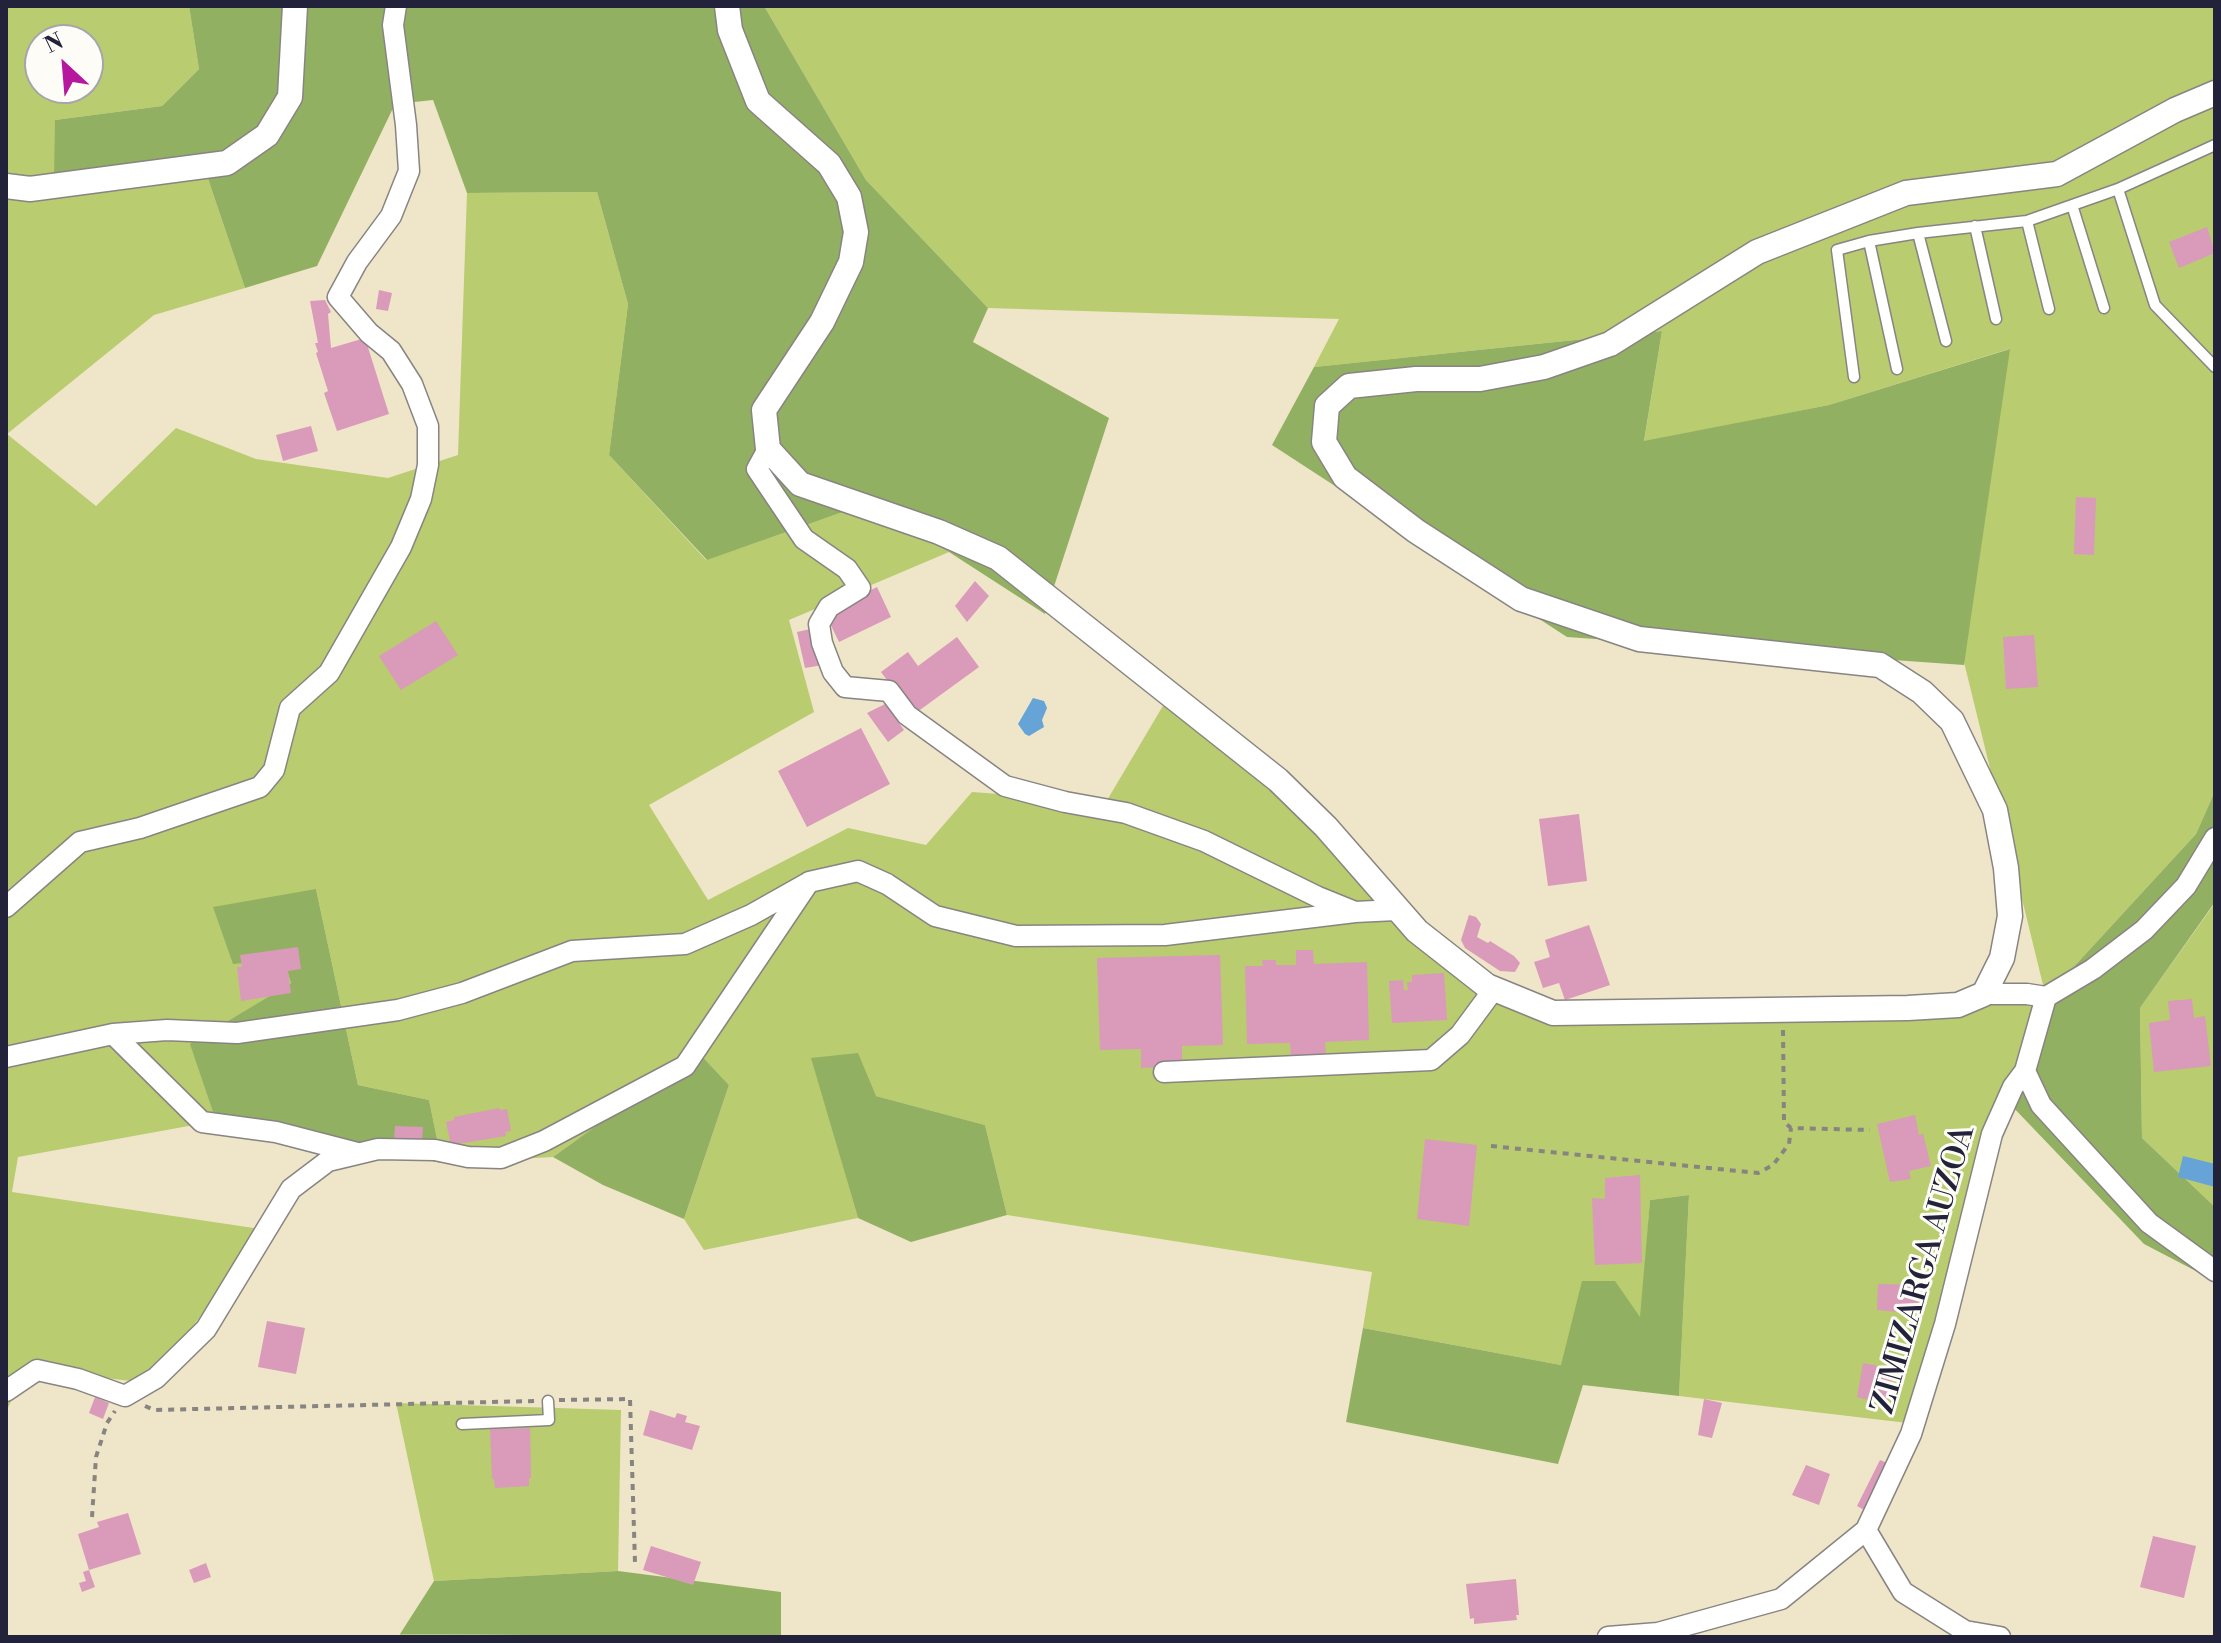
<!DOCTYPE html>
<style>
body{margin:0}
#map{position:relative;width:2221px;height:1643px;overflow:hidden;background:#efe5c8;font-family:"Libre Bodoni",serif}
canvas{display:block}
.frame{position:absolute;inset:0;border:8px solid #22223b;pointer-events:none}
.north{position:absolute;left:24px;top:24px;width:80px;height:80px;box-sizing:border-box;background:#fdfcf7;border:2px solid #a5a5ac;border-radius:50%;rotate:334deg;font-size:22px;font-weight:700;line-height:32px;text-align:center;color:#22223b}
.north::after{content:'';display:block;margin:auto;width:28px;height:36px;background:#b5179e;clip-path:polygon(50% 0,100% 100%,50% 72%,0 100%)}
</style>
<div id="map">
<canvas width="2221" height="1643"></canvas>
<div class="frame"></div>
<div class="north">N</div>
</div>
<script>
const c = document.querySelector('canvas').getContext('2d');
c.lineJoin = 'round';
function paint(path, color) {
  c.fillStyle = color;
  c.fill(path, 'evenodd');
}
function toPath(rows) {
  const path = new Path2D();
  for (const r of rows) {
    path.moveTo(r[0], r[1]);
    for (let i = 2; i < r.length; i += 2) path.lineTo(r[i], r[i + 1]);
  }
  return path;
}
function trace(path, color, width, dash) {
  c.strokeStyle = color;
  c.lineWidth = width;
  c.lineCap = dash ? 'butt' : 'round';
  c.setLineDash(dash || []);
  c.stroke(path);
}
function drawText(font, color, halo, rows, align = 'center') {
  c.font = font + ' "Libre Bodoni",serif';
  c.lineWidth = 6;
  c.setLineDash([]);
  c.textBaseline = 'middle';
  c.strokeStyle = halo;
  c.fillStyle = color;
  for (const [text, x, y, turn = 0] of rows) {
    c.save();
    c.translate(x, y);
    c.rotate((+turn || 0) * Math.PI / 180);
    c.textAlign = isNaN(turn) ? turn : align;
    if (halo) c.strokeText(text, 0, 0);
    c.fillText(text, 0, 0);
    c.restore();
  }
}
paint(toPath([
 [6,6,189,6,199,69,162,106,55,120,202,161,245,288,154,315,7,434,96,506,176,428,256,459,388,478,458,455,467,193,597,192,628,304,609,455,706,560,857,507,949,552,789,620,814,712,649,805,708,900,848,828,926,845,972,792,1106,802,1170,694,1513,1006,2046,997,1962,654,2009,349,1829,405,1644,442,1662,331,1314,367,1339,319,988,308,866,180,764,6,2215,6,2215,791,2196,834,2046,997,2010,1104,1916,1424,1679,1396,1689,1195,1650,1200,1641,1318,1561,1365,1363,1328,1372,1272,1007,1215,985,1125,876,1096,812,1059,858,1218,704,1250,684,1219,729,1085,698,1052,553,1157,442,1163,429,1100,358,1085,316,889,283,959,291,983,191,1044,216,1121,18,1157,12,1192,267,1230,149,1383,26,1369,6,1412],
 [40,40,88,40,88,88,40,88],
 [2215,903,2215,1207,2142,1138,2140,1008],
 [396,1403,621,1410,618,1571,434,1581],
 [400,1634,625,1636,626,1637,400,1637]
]), '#b9cc6f');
paint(toPath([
 [189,6,764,6,866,180,988,308,973,342,1109,418,1045,614,949,552,857,507,707,560,609,455,628,304,597,192,467,193,433,100,395,104,317,266,245,288,202,161,54,180,55,120,162,106,199,69],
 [1662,331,1644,441,1829,405,2010,349,1964,665,1567,637,1272,445,1314,367],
 [2215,791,2215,902,2140,1008,2142,1138,2215,1207,2215,1281,2144,1244,2010,1104,2046,997,2196,834],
 [316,889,358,1085,429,1100,442,1163,216,1121,190,1044,291,983,283,959,233,964,213,907],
 [698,1052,729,1085,684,1219,603,1185,553,1157],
 [858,1053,876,1096,985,1125,1007,1215,911,1242,858,1218,811,1058],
 [1689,1195,1679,1396,1583,1385,1558,1464,1346,1422,1363,1328,1561,1365,1582,1281,1615,1281,1640,1317,1650,1200],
 [618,1571,781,1592,781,1637,400,1634,434,1581]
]), '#92b062');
paint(toPath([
 [1033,698,1044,701,1047,708,1042,720,1044,727,1029,736,1025,734,1018,724],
 [2183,1156,2215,1164,2215,1187,2178,1177]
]), '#66a3d7');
paint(toPath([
 [2207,227,2215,253,2179,268,2169,242],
 [379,290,392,293,388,311,376,309],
 [325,300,331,312,328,314,331,348,365,338,389,414,337,431,324,393,328,391,316,353,318,352,315,343,318,343,310,301],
 [311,426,318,451,283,461,276,435],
 [2076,497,2096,498,2094,555,2074,554],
 [975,581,989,596,967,622,955,606],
 [877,587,891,617,839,642,825,613],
 [436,621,458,655,401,690,379,656],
 [815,628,823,665,805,668,797,632],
 [2034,635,2038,687,2006,689,2003,637],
 [957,637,979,667,913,715,881,672,908,652,918,666],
 [885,704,904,730,888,742,867,713],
 [861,728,890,784,807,827,778,771],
 [1579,814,1587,881,1548,886,1539,819],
 [1469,915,1476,917,1481,924,1477,937,1488,943,1490,941,1514,956,1520,963,1515,972,1500,971,1465,948,1461,940],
 [1589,925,1610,985,1565,1000,1559,983,1543,988,1534,962,1550,957,1545,940],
 [298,947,301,969,288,971,291,993,241,1001,237,967,242,967,240,955],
 [1296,950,1313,950,1314,964,1367,962,1369,1040,1325,1042,1326,1057,1291,1058,1290,1043,1247,1044,1245,966,1263,966,1262,960,1276,960,1276,965,1296,965],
 [1220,955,1223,1045,1182,1046,1182,1066,1141,1068,1141,1049,1100,1050,1097,958],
 [1444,973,1447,1020,1392,1023,1389,981,1403,980,1404,990,1408,990,1407,982,1412,982,1412,975],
 [2192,999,2194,1018,2205,1016,2211,1066,2154,1072,2149,1023,2170,1020,2168,1001],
 [499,1108,500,1110,507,1109,511,1131,505,1132,506,1136,451,1145,446,1122,454,1120,454,1117],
 [1915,1115,1919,1135,1923,1134,1931,1166,1909,1171,1911,1179,1890,1182,1877,1124],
 [395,1126,423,1127,422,1142,394,1141],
 [1425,1139,1477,1145,1469,1226,1417,1219],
 [1640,1175,1642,1263,1595,1265,1592,1198,1605,1199,1605,1178],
 [1878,1284,1918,1285,1918,1314,1877,1310],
 [267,1321,305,1328,296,1374,258,1367],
 [1863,1363,1894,1369,1887,1405,1857,1397],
 [95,1397,109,1403,103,1419,89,1413],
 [1704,1399,1722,1403,1712,1438,1698,1435],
 [650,1410,675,1418,677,1413,687,1416,685,1422,700,1426,692,1450,643,1435],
 [530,1428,531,1478,529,1478,529,1486,495,1488,494,1479,492,1479,490,1429],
 [1880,1460,1890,1464,1866,1511,1857,1506],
 [1806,1465,1830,1474,1819,1505,1792,1495],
 [128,1513,141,1554,89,1570,78,1534,99,1527,97,1522],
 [2153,1536,2196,1546,2184,1598,2140,1587],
 [651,1546,701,1562,693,1585,643,1570],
 [206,1563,211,1577,194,1583,189,1570],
 [89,1570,95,1587,82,1592,79,1583,86,1581,83,1572],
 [1516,1579,1519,1615,1516,1615,1517,1620,1474,1624,1474,1618,1470,1619,1466,1584]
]), '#da9aba');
const service = toPath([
 [2215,145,2118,189,2155,305,2215,367],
 [2072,205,2104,308],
 [2027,221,2049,309],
 [1975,226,1996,319],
 [1946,341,1918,233,2027,221,2118,189],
 [1897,369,1869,241,1918,233],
 [1854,377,1837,250,1869,241],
 [462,1424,549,1420,548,1401]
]);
const minor = toPath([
 [768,449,757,469,804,539,847,569,860,588,829,607,819,624,822,643,833,672,845,687,889,691,907,715,1005,786,1065,802,1126,813,1204,841,1318,897,1355,912,1396,910],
 [6,907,80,842,140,828,260,787,274,770,290,708,329,673,401,547,421,499,428,465,428,426,412,384,391,351,369,333,338,297,357,262,391,216,409,171,406,125,393,25,396,6],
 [1984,994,2027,994,2046,997,2025,1071,2013,1087,1992,1134,1945,1324,1911,1434,1866,1530,1903,1592,1965,1631,2000,1637],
 [2046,997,2093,969,2144,930,2186,886,2215,838],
 [113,1034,202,1122,276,1132,357,1153],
 [6,1057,113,1034,167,1030,237,1033,398,1010,462,993,572,951,685,944,751,915,806,884],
 [2025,1071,2041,1105,2149,1223,2215,1271],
 [1164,1072,1431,1060,1460,1035,1494,989],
 [6,1391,37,1370,78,1379,125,1396,156,1378,206,1329,291,1189,328,1161,378,1149,435,1150,468,1157,501,1158,544,1141,685,1066,809,882,858,871,887,884,935,916,1016,936,1165,935,1355,912],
 [1608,1637,1658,1633,1781,1599,1866,1530]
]);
const tertiary = toPath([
 [727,6,730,30,758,101,829,164,849,197,856,232,851,262,822,322,764,410,768,449,800,484,939,532,998,558,1278,780,1326,827,1417,931,1487,986,1553,1013,1908,1008,1958,1005,1984,994,2002,958,2010,916,2006,868,1995,810,1952,721,1922,692,1880,665,1639,639,1521,599,1416,531,1345,477,1324,442,1327,406,1349,386,1416,379,1480,379,1544,367,1610,344,1757,252,1906,193,2057,174,2175,110,2215,93],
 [6,186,30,189,227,163,267,135,290,97,295,6]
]);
trace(service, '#888482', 13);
trace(minor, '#888482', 23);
trace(tertiary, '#888482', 27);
trace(toPath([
 [1783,1030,1784,1122,1791,1128,1870,1130],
 [1491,1146,1758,1173,1773,1165,1789,1144,1791,1128],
 [559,1400,630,1399,635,1563],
 [145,1406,154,1410,535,1401],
 [92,1517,96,1457,107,1423,115,1411]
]), '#888482', 4, [6, 6]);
trace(service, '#fff', 10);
trace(minor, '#fff', 20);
trace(tertiary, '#fff', 24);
drawText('32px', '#22223b', '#fdfcf7', [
 ["ZIMIZARGA AUZOA",1925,1270,-74]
]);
</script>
